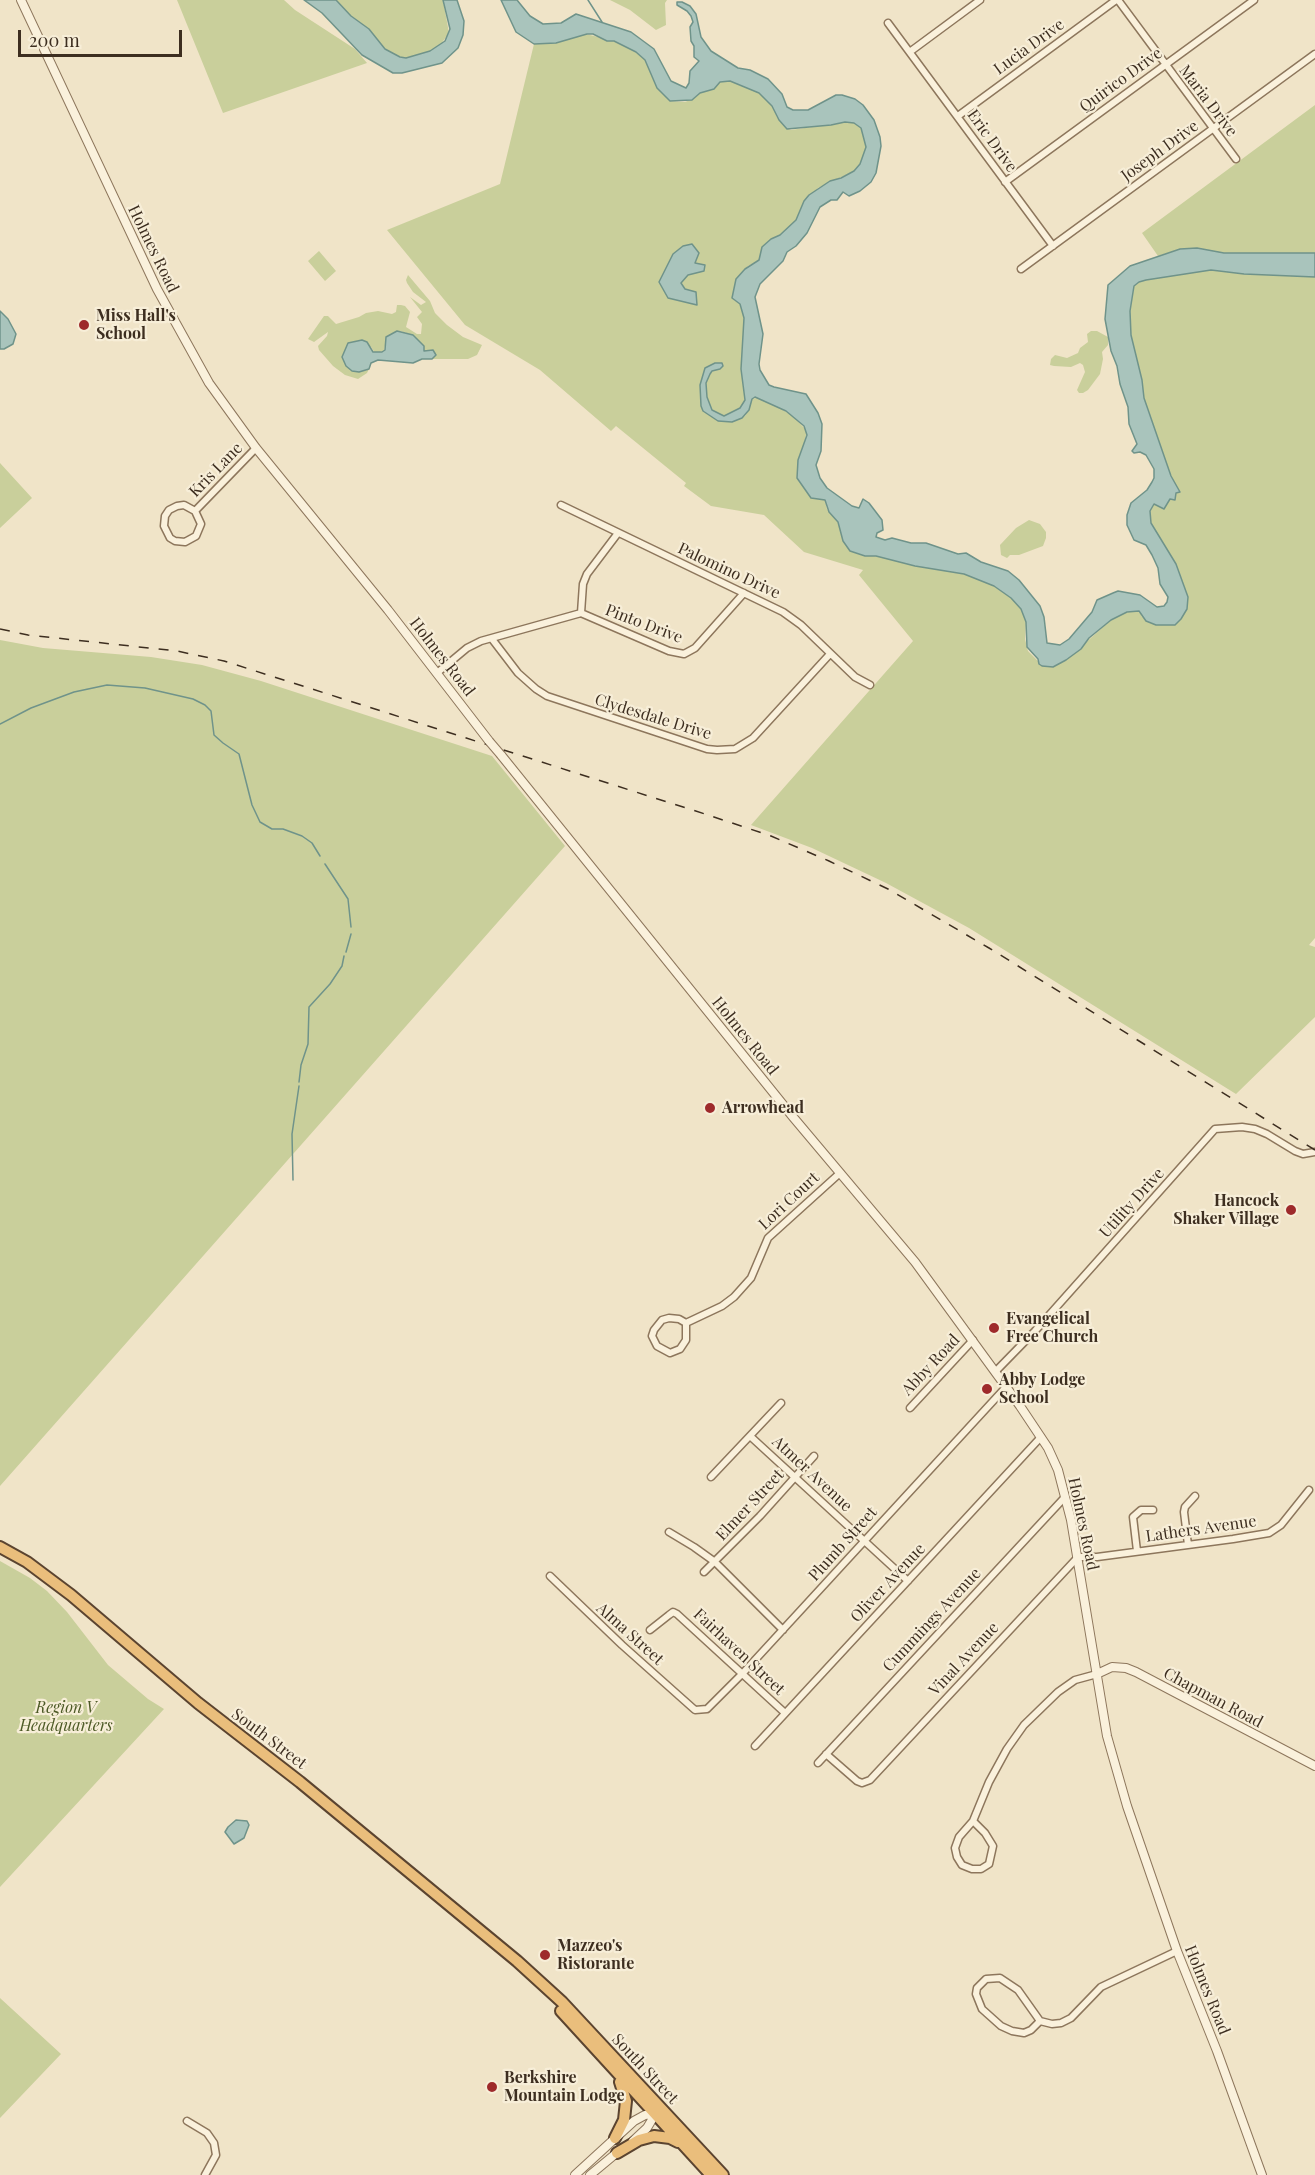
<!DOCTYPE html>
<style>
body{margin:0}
#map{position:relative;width:1315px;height:2175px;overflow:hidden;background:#f0e4c8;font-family:"Playfair Display",serif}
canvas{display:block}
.scale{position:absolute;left:18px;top:30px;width:164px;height:27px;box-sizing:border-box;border:3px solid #3d2e20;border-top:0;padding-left:8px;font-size:18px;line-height:21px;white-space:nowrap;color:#3d2e20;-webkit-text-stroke:4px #f7eed8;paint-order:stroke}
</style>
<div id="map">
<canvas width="1315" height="2175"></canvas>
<div class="scale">200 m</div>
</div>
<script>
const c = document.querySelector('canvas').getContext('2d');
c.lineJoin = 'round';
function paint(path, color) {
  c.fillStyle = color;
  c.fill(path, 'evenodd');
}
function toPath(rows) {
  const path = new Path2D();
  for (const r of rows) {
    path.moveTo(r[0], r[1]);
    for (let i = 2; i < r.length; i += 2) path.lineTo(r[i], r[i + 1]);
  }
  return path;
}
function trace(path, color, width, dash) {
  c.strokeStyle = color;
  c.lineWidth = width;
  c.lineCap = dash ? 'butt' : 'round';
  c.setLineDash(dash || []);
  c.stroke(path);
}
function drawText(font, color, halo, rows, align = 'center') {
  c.font = font + ' "Playfair Display",serif';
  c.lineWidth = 4.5;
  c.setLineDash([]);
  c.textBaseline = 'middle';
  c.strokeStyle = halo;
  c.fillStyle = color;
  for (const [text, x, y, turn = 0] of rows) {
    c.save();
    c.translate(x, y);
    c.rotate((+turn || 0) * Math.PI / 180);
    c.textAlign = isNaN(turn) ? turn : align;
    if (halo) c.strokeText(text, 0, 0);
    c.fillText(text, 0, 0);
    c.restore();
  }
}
paint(toPath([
 [177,0,284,0,295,10,355,49,367,63,223,113],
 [336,0,443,0,449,33,441,44,430,51,406,58,400,57,385,49,369,29,351,16],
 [610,0,667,0,665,3,666,25,656,30,630,10],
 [586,34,614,41,636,52,645,60,657,88,670,101,685,102,695,98,700,93,713,89,720,82,730,81,759,93,772,105,777,117,785,127,791,130,845,122,854,123,861,128,866,147,860,164,854,171,818,188,796,220,780,235,771,239,762,247,759,260,748,266,736,279,734,300,740,304,745,318,741,369,745,400,740,408,724,416,712,410,707,397,706,383,709,374,722,363,715,363,705,368,703,411,718,421,735,421,745,416,749,410,752,399,760,397,792,415,807,431,802,452,798,460,797,478,809,495,825,500,827,509,838,522,843,541,850,551,865,556,876,556,915,566,964,574,994,586,1011,598,1021,609,1026,622,1025,639,1028,651,1039,662,1053,667,1066,660,1111,620,1121,614,1136,610,1141,614,1142,617,1188,597,1176,564,1151,523,1150,511,1153,504,1156,504,1164,509,1170,499,1176,492,1180,492,1171,477,1144,398,1142,380,1131,335,1130,311,1134,286,1139,282,1146,280,1211,270,1244,274,1315,277,1315,938,1309,945,1315,947,1315,1017,1236,1094,969,928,886,883,812,848,751,825,913,641,859,575,863,570,804,552,764,515,711,506,684,486,686,483,616,426,611,431,540,370,465,325,387,230,500,184,534,44,556,43],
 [1315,105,1315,253,1224,253,1197,248,1180,249,1158,256,1142,233],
 [319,251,336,271,325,281,308,261],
 [408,275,430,301,435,313,447,325,463,337,482,345,477,355,468,359,430,359,436,355,433,350,424,351,423,345,413,335,400,331,386,340,384,351,375,353,371,347,365,371,369,369,367,373,358,379,345,375,333,366,319,350,318,346,327,336,328,332,314,342,308,339,324,316,328,316,336,324,359,317,366,313,378,311,392,314,396,312,397,305,401,305,405,306,410,312,406,327,417,334,421,334,422,324,417,317,422,312,410,297,421,305,426,302,413,292,407,283,406,280],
 [1091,331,1097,331,1108,337,1108,345,1102,352,1103,359,1100,374,1088,390,1083,393,1079,393,1077,390,1085,372,1083,365,1080,363,1071,367,1054,366,1050,365,1051,359,1055,355,1067,358,1078,353,1080,348,1088,342,1087,334],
 [0,463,32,498,0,528],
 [1029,520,1040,524,1046,532,1046,538,1043,546,1019,555,1010,555,1007,558,1001,555,1000,545,1016,528],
 [0,640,43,648,151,657,202,665,261,681,492,756,565,846,0,1486],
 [0,1561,30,1578,47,1591,67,1612,108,1665,148,1699,164,1709,0,1887],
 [0,1998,61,2054,0,2118]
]), '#c9cf9b');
const water = toPath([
 [304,0,336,0,351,16,369,29,385,49,400,57,406,58,430,51,445,41,450,29,443,0,457,0,464,21,463,35,458,48,442,63,402,73,393,73,362,55,322,13,304,0],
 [501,0,517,0,530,16,543,24,561,23,576,14,631,32,654,49,671,81,686,88,689,83,690,71,699,61,694,57,694,46,691,41,690,27,693,22,691,16,687,11,677,5,677,2,682,2,690,6,696,14,701,37,711,51,738,68,750,70,768,79,782,94,787,107,793,110,808,110,836,95,842,95,855,99,863,105,874,120,880,137,881,146,876,173,871,182,860,191,849,196,843,192,837,200,831,200,820,207,807,233,796,246,787,252,783,261,760,284,755,297,763,334,759,364,760,370,769,385,774,387,806,394,818,413,822,424,821,451,816,465,820,478,827,488,852,506,859,508,863,499,869,503,882,520,883,530,877,533,876,537,885,540,892,538,911,543,926,543,958,554,966,553,981,562,1008,571,1019,580,1040,606,1044,617,1047,643,1060,645,1069,639,1092,612,1097,600,1113,593,1118,591,1140,595,1157,607,1164,606,1167,602,1168,597,1160,584,1158,568,1152,555,1146,545,1134,540,1127,525,1127,515,1131,503,1147,490,1152,482,1154,478,1154,469,1146,455,1140,452,1134,453,1132,451,1137,444,1129,424,1128,407,1120,384,1117,366,1111,351,1105,319,1108,285,1130,266,1180,249,1197,248,1224,253,1315,253,1315,277,1244,274,1211,270,1146,280,1139,282,1134,286,1130,311,1131,335,1142,380,1144,398,1171,476,1180,492,1176,493,1175,500,1170,499,1164,509,1154,504,1150,511,1151,523,1176,564,1188,597,1187,609,1181,619,1175,625,1156,625,1146,621,1139,611,1127,612,1111,620,1089,638,1081,649,1066,660,1053,667,1042,666,1039,664,1038,659,1027,647,1026,622,1021,609,1011,598,994,586,964,574,915,566,876,556,865,556,850,551,843,541,838,522,829,512,825,500,811,498,797,478,798,460,807,435,804,426,786,411,755,397,752,399,749,410,742,418,732,422,718,421,703,411,701,406,700,385,705,368,715,363,722,363,723,366,720,369,712,371,710,374,706,383,707,397,712,410,724,416,740,408,745,400,741,369,744,318,740,304,732,298,736,279,745,269,759,260,762,247,771,239,780,235,796,220,804,201,809,195,830,181,841,178,854,171,860,164,866,147,861,128,854,123,845,122,831,125,787,129,779,120,772,106,759,93,730,81,720,82,714,89,700,93,692,100,670,101,657,88,645,60,636,52,614,41,607,41,593,34,587,34,556,43,534,44,516,32,501,0],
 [692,244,699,253,695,263,705,265,704,271,688,275,681,283,685,289,696,292,697,305,668,298,659,282,673,254,683,246,692,244],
 [0,311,8,319,16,334,13,344,4,349,0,349,0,311],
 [397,331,413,335,424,346,424,351,433,350,436,355,432,359,422,359,413,363,378,360,371,363,369,369,359,372,352,371,346,366,342,357,348,343,362,340,367,342,373,352,382,352,385,350,386,337,397,331],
 [236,1820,247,1821,249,1825,244,1838,234,1844,225,1832,228,1827,236,1820]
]);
paint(water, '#a9c4bc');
trace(water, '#6f938a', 1.5);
trace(toPath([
 [588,0,602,22],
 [0,724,31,708,74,692,107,685,145,688,193,699,205,705,211,711,214,735,223,743,239,754,252,805,260,822,272,829,283,829,302,836,312,843,320,856],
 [325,864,348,899,351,927],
 [346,952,351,934],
 [299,1082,301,1065,308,1044,309,1007,330,984,342,966,344,956],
 [293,1180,292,1134,299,1086]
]), '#6f938a', 1.5);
const minor = toPath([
 [1118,0,1236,159],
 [888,23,1053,246],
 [911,51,980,0],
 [958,116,1116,0],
 [1005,182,1254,0],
 [1021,269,1315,54],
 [561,505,783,612,801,625,855,677,870,685],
 [195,511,184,505,177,506,169,510,165,516,164,526,170,538,175,541,185,542,196,536,201,524,195,511,256,448],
 [581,613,669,651,684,654,695,648,744,593],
 [492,639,518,673,536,689,547,696,707,749,717,750,735,749,753,738,830,654],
 [437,673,467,648,481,641,581,613,583,584,587,574,618,533],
 [686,1323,679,1319,669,1318,662,1320,654,1330,652,1336,657,1346,670,1353,680,1349,686,1340,686,1323,722,1306,734,1297,751,1278,768,1238,840,1173],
 [995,1372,1035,1331,1215,1129,1242,1127,1255,1129,1267,1134,1295,1151,1303,1154,1315,1152],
 [910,1408,973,1340],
 [750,1436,908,1581],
 [711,1477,781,1403],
 [669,1532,694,1547,715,1562,783,1630],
 [1188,1545,1184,1512,1185,1507,1195,1496],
 [1137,1551,1133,1517,1141,1510,1153,1510],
 [704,1572,760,1516,814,1456],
 [550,1576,622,1645,695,1710,707,1709,743,1673,1006,1387],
 [650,1630,669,1615,673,1612,677,1614,785,1713],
 [755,1746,1041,1437],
 [826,1754,857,1781,862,1783,870,1780,1078,1557,1097,1557,1233,1539,1269,1533,1281,1525,1309,1490],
 [818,1763,1065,1497],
 [973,1821,959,1837,955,1848,957,1857,962,1865,972,1869,981,1869,989,1864,993,1846,985,1833,973,1821,989,1782,1007,1749,1024,1725,1058,1692,1075,1680,1097,1674],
 [1040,2021,1031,2030,1024,2033,1012,2031,1001,2026,982,2009,976,1994,977,1988,986,1979,1000,1978,1018,1990,1040,2021,1052,2024,1061,2023,1071,2018,1101,1987,1177,1951],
 [187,2121,207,2133,214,2143,216,2155,205,2175]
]);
const tertiary = toPath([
 [21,0,157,289,209,383,256,448,388,610,489,741],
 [501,755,793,1117,915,1262,1020,1406,1048,1448,1058,1470,1071,1520,1107,1736,1127,1806,1177,1951,1217,2051,1262,2175],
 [1097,1674,1112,1667,1126,1668,1136,1672,1315,1766],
 [633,2141,647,2128,656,2113],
 [575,2175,634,2121,645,2115,654,2114],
 [590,2175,619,2151]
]);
const trunk = toPath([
 [0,1547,27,1562,71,1595,198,1703,300,1782,517,1961,562,2002,723,2175],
 [561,2011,711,2175],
 [615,2138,624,2120,626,2101,620,2082],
 [617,2153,639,2140,654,2136,670,2138,678,2142]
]);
trace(minor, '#8d765c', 9);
trace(tertiary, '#8d765c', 10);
trace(trunk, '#5b4430', 14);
trace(minor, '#faf1dc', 6);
trace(tertiary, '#faf1dc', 8);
trace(trunk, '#eabe7c', 10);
trace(toPath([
 [0,629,28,635,177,651,224,661,705,814,771,836,829,861,888,889,989,948,1315,1150]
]), '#3d2e20', 1.5, [10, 10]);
const tertiaryBridge = toPath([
 [489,741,501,755]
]);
trace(tertiaryBridge, '#8d765c', 10, []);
trace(tertiaryBridge, '#faf1dc', 8);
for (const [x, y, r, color] of [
 [84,325,6,"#9e2a2b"],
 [710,1108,6,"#9e2a2b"],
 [1291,1210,6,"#9e2a2b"],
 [994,1328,6,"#9e2a2b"],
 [987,1389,6,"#9e2a2b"],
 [545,1955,6,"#9e2a2b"],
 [492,2087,6,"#9e2a2b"]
]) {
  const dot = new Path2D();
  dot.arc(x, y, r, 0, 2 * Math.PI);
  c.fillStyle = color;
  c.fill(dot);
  trace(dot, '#f7eed8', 2);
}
drawText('16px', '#3d2e20', '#f7eed8', [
 ["Lucia Drive",1029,47,-36],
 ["Quirico Drive",1121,80,-36],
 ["Maria Drive",1208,101,53],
 ["Eric Drive",992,141,54],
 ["Joseph Drive",1160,151,-36],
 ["Holmes Road",153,249,64],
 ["Kris Lane",216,470,-46],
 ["Palomino Drive",729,571,25],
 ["Pinto Drive",644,624,21],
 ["Holmes Road",442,657,52],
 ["Clydesdale Drive",653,717,17],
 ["Holmes Road",745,1036,51],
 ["Lori Court",789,1201,-43],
 ["Utility Drive",1132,1203,-48],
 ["Abby Road",931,1365,-47],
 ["Atmer Avenue",812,1474,43],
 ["Elmer Street",750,1505,-47],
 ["Holmes Road",1083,1524,78],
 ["Lathers Avenue",1201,1529,-8],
 ["Plumb Street",843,1544,-48],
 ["Oliver Avenue",888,1583,-47],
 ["Cummings Avenue",932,1620,-47],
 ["Alma Street",630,1634,42],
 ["Fairhaven Street",739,1652,43],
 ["Vinal Avenue",964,1659,-47],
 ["Chapman Road",1213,1698,28],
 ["South Street",269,1739,37],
 ["Holmes Road",1207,1990,68],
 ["South Street",645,2069,47]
]);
drawText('bold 16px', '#3d2e20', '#f7eed8', [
 ["Miss Hall's",96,316],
 ["School",96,334],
 ["Arrowhead",722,1108],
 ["Hancock",1279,1201,"right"],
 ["Shaker Village",1279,1219,"right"],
 ["Evangelical",1006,1319],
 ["Free Church",1006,1337],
 ["Abby Lodge",999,1380],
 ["School",999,1398],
 ["Mazzeo's",557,1946],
 ["Ristorante",557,1964],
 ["Berkshire",504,2078],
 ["Mountain Lodge",504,2096]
], 'left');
drawText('italic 16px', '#4d5a26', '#f7eed8', [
 ["Region V",66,1708],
 ["Headquarters",66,1726]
]);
</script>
